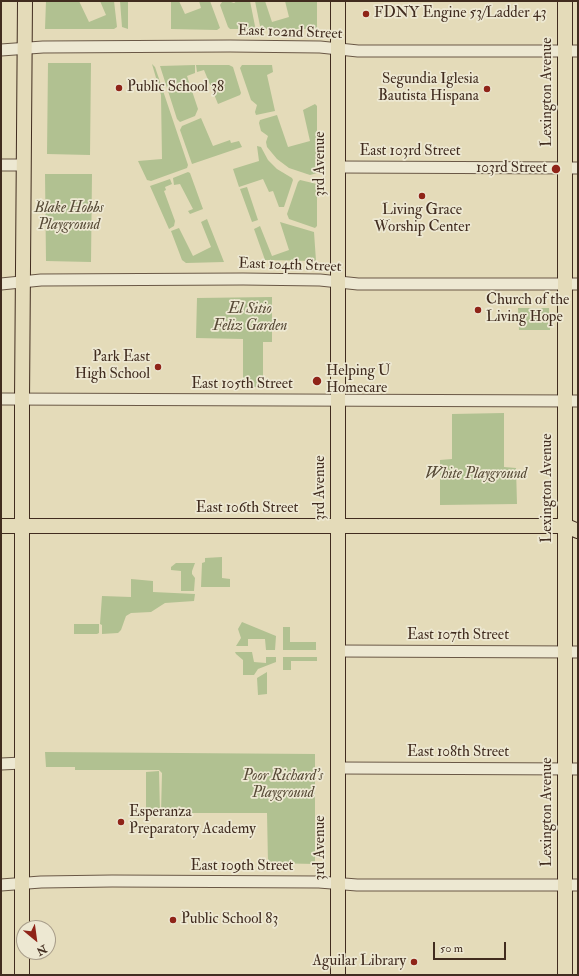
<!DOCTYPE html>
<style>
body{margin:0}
#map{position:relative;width:579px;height:976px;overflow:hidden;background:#e4dbb9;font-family:"IM FELL Double Pica",serif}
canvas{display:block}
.frame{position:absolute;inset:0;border:2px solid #412c1f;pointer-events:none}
.north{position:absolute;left:16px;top:920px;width:40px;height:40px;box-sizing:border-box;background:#ede8d2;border:1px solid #a89d8a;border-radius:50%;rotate:151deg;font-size:11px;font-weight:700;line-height:16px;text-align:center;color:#412c1f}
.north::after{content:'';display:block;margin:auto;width:14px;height:18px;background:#8f2418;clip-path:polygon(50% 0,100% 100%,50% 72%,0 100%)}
.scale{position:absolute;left:433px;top:942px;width:73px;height:18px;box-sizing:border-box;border:2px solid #412c1f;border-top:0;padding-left:5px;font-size:12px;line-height:14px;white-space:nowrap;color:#412c1f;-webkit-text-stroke:3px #ede8d2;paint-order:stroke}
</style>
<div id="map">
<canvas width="579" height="976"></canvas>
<div class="frame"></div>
<div class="north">N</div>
<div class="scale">50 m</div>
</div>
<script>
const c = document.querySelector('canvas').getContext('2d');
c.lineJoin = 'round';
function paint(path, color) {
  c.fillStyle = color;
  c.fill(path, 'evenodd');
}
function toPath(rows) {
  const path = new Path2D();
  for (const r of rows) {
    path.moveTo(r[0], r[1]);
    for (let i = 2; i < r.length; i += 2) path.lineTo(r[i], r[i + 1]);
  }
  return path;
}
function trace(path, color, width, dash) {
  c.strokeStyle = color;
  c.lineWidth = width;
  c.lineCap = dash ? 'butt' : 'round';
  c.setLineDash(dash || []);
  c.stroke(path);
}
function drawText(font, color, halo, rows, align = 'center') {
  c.font = font + ' "IM FELL Double Pica",serif';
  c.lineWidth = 3.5;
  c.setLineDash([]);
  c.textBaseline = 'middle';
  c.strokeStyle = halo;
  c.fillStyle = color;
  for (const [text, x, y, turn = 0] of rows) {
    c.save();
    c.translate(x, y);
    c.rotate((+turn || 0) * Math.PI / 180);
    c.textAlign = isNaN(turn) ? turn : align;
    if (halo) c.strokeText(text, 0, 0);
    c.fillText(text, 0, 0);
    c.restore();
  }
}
paint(toPath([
 [46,1,79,1,89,22,106,15,100,1,114,1,117,27,114,29,45,29],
 [120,1,128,1,128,29,122,27],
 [171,1,179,1,185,14,201,8,199,1,210,1,220,28,217,30,171,29],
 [228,1,234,3,237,1,250,1,255,26,254,29,230,29,228,27,220,5,222,2],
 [255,1,265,1,272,22,289,17,285,1,317,1,317,29,263,29,260,26],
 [48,63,91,63,90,155,47,154],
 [152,64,155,67,188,165,187,168,151,181,147,180,138,161,162,159,161,95],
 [195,65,195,73,187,76,198,109,195,116,180,122,177,119,160,66],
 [196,65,229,65,233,67,241,93,240,95,218,104,204,70,197,72],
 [242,65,272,65,273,72,267,75,275,111,256,115,255,112,257,105,251,100,240,68],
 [315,104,317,106,317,173,310,175,289,168,277,159,267,147,266,142,268,136,261,131,259,123,260,120,277,115,288,147,310,141,303,110],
 [201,118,213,146,230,140,231,143,239,141,242,147,192,164,180,130,182,126],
 [257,146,261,147,268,160,277,169,292,178,293,180,284,207,279,207,273,191,269,192,263,179,239,187,233,169,259,161],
 [188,172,190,173,203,209,190,214,188,211,193,209,180,184,174,185,173,178],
 [45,174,92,174,91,262,46,261],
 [170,179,172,184,165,187,166,190,164,191,175,221,174,226,169,229,150,186],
 [300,180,317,184,317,226,315,228,289,219,287,214,298,182],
 [247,187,258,220,252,222,240,189],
 [207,219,224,262,186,263,182,260,171,231,179,228,193,256,211,247,201,222],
 [280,222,314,232,316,261,265,260,254,229,260,226,272,256,289,250],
 [272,297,272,342,263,342,263,387,243,387,243,339,196,338,197,298],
 [518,308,549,308,550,330,519,330],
 [504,413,504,467,516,468,517,504,440,505,440,460,452,459,452,414],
 [222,557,222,578,230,579,230,587,201,587,202,563,205,562,205,558],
 [176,563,195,563,192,571,192,574,195,578,194,591,181,591,181,571,171,570,171,567],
 [131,579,153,581,153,592,195,594,194,601,165,603,151,612,131,613,126,616,121,630,118,633,102,634,102,625,100,624,102,596,131,597],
 [242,622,276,636,275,650,266,650,265,639,248,639,248,646,236,646,241,638,238,629],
 [74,624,99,624,99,633,97,634,74,634],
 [283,627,290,627,290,642,316,642,316,650,283,650],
 [235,652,252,652,254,662,266,663,266,657,276,657,276,662,258,669,254,675,243,675,243,660,236,654],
 [283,657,317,657,317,661,291,661,291,670,283,670],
 [267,672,267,694,258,695,257,678],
 [45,752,315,754,315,864,268,863,267,813,161,813,162,773,159,770,75,770,75,767,46,767],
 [159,771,160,813,146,813,146,772]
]), '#b1c191');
const minor = toPath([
 [1,50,43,47,230,46,320,47,358,51,578,51],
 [1,165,24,165],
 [338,167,578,168],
 [1,284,41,280,243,279,320,280,358,284,578,284],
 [1,399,578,401],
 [338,651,578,652],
 [1,764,23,763],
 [338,768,578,769],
 [1,885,41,882,112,881,319,882,357,885,578,885]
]);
const major = toPath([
 [1,526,566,526,578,531],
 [22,975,22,399,25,1],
 [338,975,338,1],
 [565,975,565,1]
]);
trace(minor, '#6a5846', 13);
trace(major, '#412c1f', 16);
trace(minor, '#ede8d2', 11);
trace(major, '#e4dbb9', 14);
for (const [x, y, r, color] of [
 [366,14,4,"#8f2418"],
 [119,88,4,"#8f2418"],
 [487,89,4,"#8f2418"],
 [556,169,5,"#8f2418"],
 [422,196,4,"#8f2418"],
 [478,310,4,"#8f2418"],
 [158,367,4,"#8f2418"],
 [317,381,5,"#8f2418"],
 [121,822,4,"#8f2418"],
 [173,920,4,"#8f2418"],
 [414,962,4,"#8f2418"]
]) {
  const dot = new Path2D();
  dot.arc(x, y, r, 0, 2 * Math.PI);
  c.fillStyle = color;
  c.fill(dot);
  trace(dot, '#ede8d2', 1.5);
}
drawText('15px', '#412c1f', '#ede8d2', [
 ["FDNY Engine 53/Ladder 43",374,14],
 ["Segundia Iglesia",479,80,"right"],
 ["Bautista Hispana",479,97,"right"],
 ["Public School 38",127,88],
 ["103rd Street",547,169,"right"],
 ["Living Grace",422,211,"center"],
 ["Worship Center",422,228,"center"],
 ["Church of the",486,301],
 ["Living Hope",486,318],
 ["Park East",150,358,"right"],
 ["High School",150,375,"right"],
 ["Helping U",326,372],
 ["Homecare",326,389],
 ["Esperanza",129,813],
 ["Preparatory Academy",129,830],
 ["Public School 83",181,920],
 ["Aguilar Library",406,962,"right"]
], 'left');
drawText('15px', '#412c1f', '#ede8d2', [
 ["East 102nd Street",290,33,2],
 ["Lexington Avenue",548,92,-90],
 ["East 103rd Street",410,152],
 ["3rd Avenue",321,164,-90],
 ["East 104th Street",290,266,2],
 ["East 105th Street",242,385],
 ["3rd Avenue",321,488,-90],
 ["Lexington Avenue",548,488,-90],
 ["East 106th Street",247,509],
 ["East 107th Street",458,636],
 ["East 108th Street",458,753],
 ["Lexington Avenue",548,812,-90],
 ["3rd Avenue",321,848,-90],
 ["East 109th Street",242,867]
]);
drawText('italic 15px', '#574a36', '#ede8d2', [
 ["Blake Hobbs",69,209],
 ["Playground",69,226],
 ["El Sitio",250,310],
 ["Feliz Garden",250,327],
 ["White Playground",476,475],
 ["Poor Richard's",283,777],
 ["Playground",283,794]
]);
</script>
